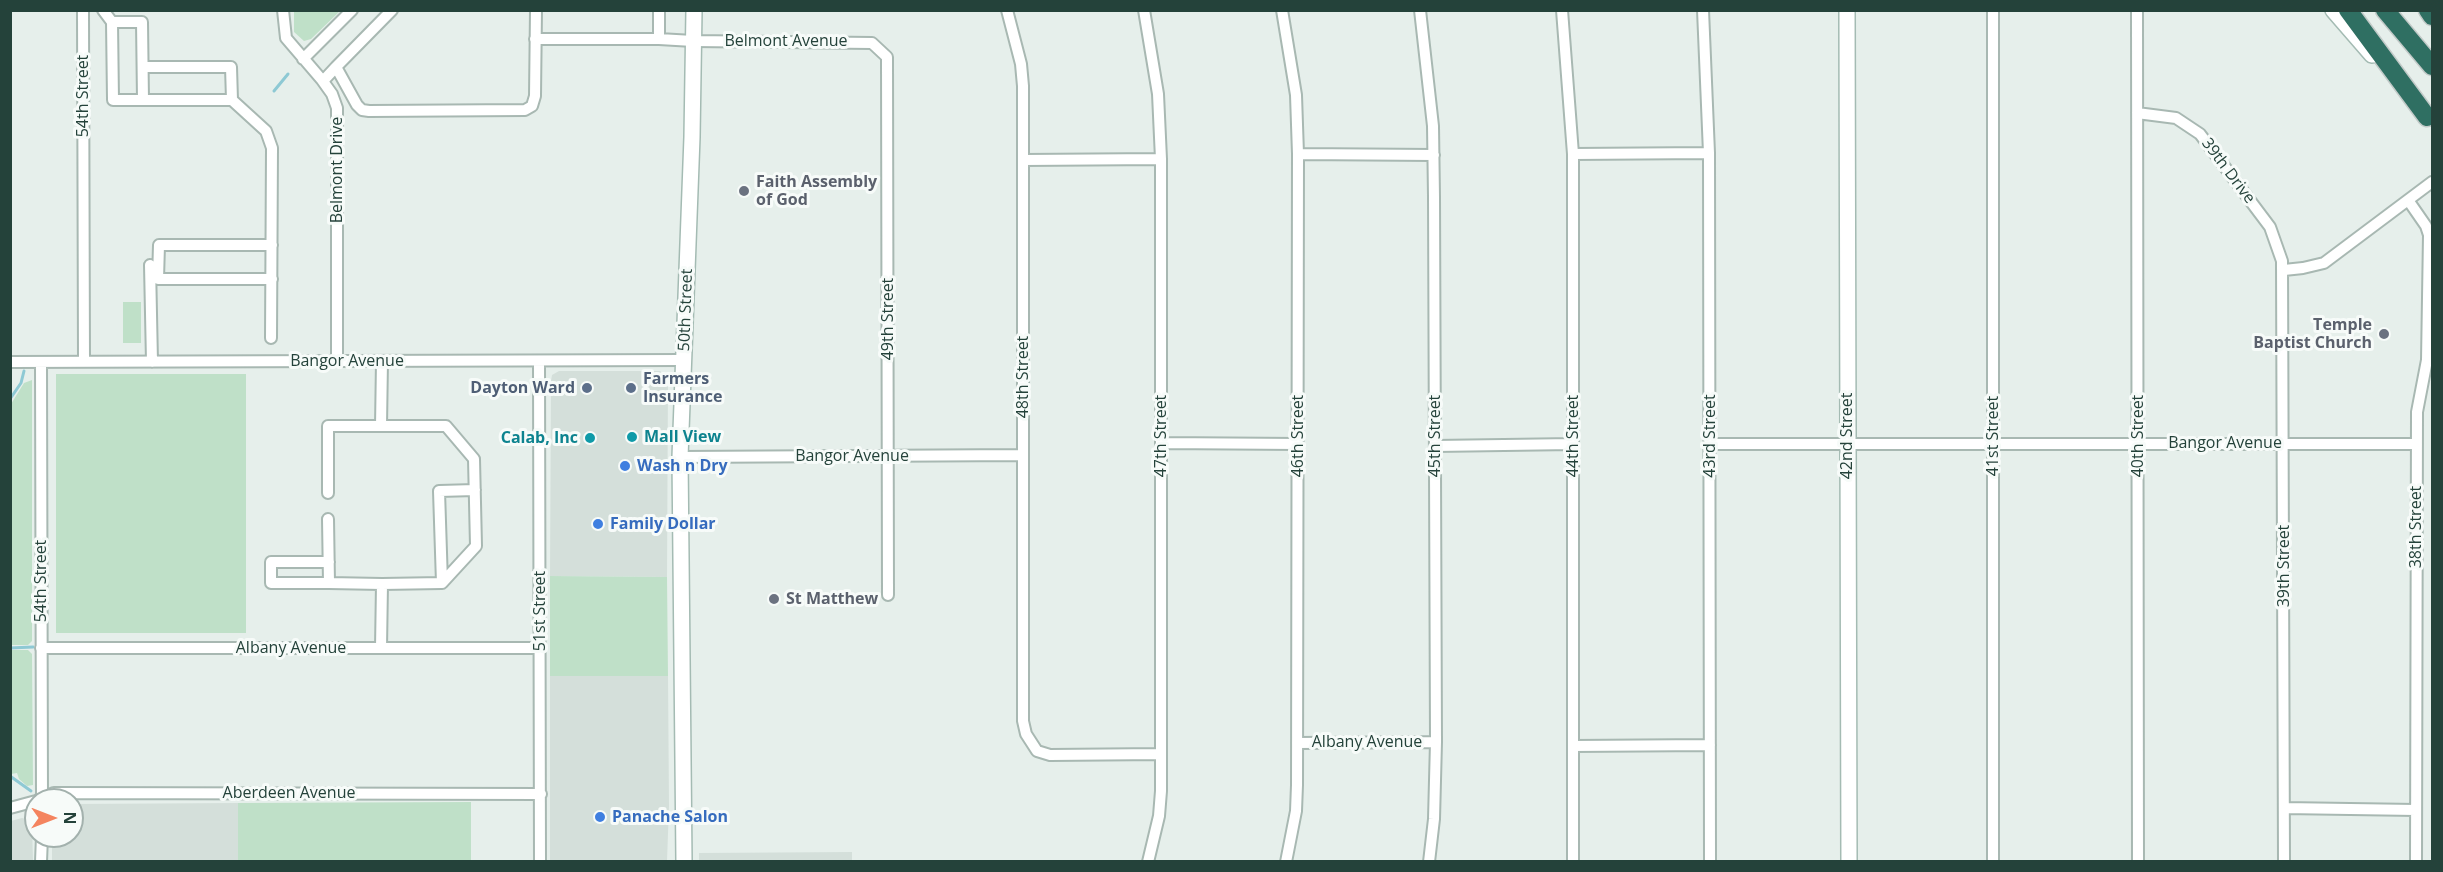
<!DOCTYPE html>
<style>
body{margin:0}
#map{position:relative;width:2443px;height:872px;overflow:hidden;background:#e6efeb;font-family:"Open Sans",sans-serif}
canvas{display:block}
.frame{position:absolute;inset:0;border:12px solid #24423a;pointer-events:none}
.north{position:absolute;left:24px;top:788px;width:60px;height:60px;box-sizing:border-box;background:#f7fbf9;border:2px solid #a3b1ad;border-radius:50%;rotate:90deg;font-size:16px;font-weight:700;line-height:24px;text-align:center;color:#24423a}
.north::after{content:'';display:block;margin:auto;width:21px;height:27px;background:#f4845f;clip-path:polygon(50% 0,100% 100%,50% 72%,0 100%)}
</style>
<div id="map">
<canvas width="2443" height="872"></canvas>
<div class="frame"></div>
<div class="north">N</div>
</div>
<script>
const c = document.querySelector('canvas').getContext('2d');
c.lineJoin = 'round';
function paint(path, color) {
  c.fillStyle = color;
  c.fill(path, 'evenodd');
}
function toPath(rows) {
  const path = new Path2D();
  for (const r of rows) {
    path.moveTo(r[0], r[1]);
    for (let i = 2; i < r.length; i += 2) path.lineTo(r[i], r[i + 1]);
  }
  return path;
}
function trace(path, color, width, dash) {
  c.strokeStyle = color;
  c.lineWidth = width;
  c.lineCap = dash ? 'butt' : 'round';
  c.setLineDash(dash || []);
  c.stroke(path);
}
function drawText(font, color, halo, rows, align = 'center') {
  c.font = font + ' "Open Sans",sans-serif';
  c.lineWidth = 6;
  c.setLineDash([]);
  c.textBaseline = 'middle';
  c.strokeStyle = halo;
  c.fillStyle = color;
  for (const [text, x, y, turn = 0] of rows) {
    c.save();
    c.translate(x, y);
    c.rotate((+turn || 0) * Math.PI / 180);
    c.textAlign = isNaN(turn) ? turn : align;
    if (halo) c.strokeText(text, 0, 0);
    c.fillText(text, 0, 0);
    c.restore();
  }
}
paint(toPath([
 [559,371,660,371,668,378,667,577,550,576,551,381,552,375],
 [550,676,668,676,669,806,667,861,550,862],
 [238,803,238,861,52,861,52,836,72,836,72,804],
 [22,818,29,820,32,825,33,861,11,861,11,821],
 [852,852,852,861,699,861,699,853]
]), '#d4dfda');
paint(toPath([
 [294,11,294,10,340,11,311,39,304,41,294,32],
 [141,302,141,343,123,343,123,302],
 [56,374,246,374,246,633,56,633],
 [32,380,32,641,28,645,11,645,11,404,24,383],
 [550,576,667,577,668,676,550,676],
 [11,650,28,650,32,654,33,785,27,786,19,779,17,773,11,774],
 [471,802,471,861,238,861,238,803]
]), '#bfe0c8');
trace(toPath([
 [274,91,288,74],
 [10,399,21,383,24,371],
 [10,648,33,647],
 [10,776,31,791]
]), '#8ec9d4', 3);
const street = toPath([
 [83,10,84,362],
 [103,10,112,22,113,100,143,100,142,22,112,22],
 [283,10,286,38,322,80,332,94,337,108,337,361],
 [1007,10,1021,64,1023,86,1023,721,1026,734,1037,751,1050,755,1161,754],
 [1144,10,1158,94,1161,159,1161,791,1159,816,1148,862],
 [1282,10,1296,95,1298,154,1297,785,1296,811,1286,862],
 [1420,10,1433,126,1434,197,1436,742,1434,819,1429,862],
 [1562,10,1573,154,1573,862],
 [1703,10,1709,153,1710,862],
 [1993,10,1993,862],
 [2137,10,2138,862],
 [535,39,659,39,659,10],
 [659,39,693,41,872,43,887,57,888,595],
 [303,59,352,10],
 [143,67,231,67,232,100,143,100],
 [336,67,392,10],
 [323,81,336,67,357,105,362,110,369,111,525,110,532,106,535,96,536,10],
 [232,100,266,131,272,148,271,338],
 [2137,113,2176,118,2200,134,2270,227,2282,261,2284,862],
 [1298,154,1434,155],
 [1573,154,1709,153],
 [1023,160,1161,159],
 [2408,200,2426,226,2429,235,2427,360,2417,412,2416,862],
 [150,265,152,362],
 [2284,270,2303,268,2324,263,2432,182],
 [272,279,158,279,159,245,272,245],
 [539,361,540,862],
 [10,362,684,360],
 [41,362,42,800],
 [1161,443,1298,444],
 [1710,444,2417,444],
 [1435,446,1573,444],
 [680,457,1023,455],
 [328,493,328,426,381,426],
 [328,519,329,583,382,584],
 [329,562,271,562,271,583,329,583],
 [442,583,439,491,475,490],
 [41,648,540,648],
 [381,648,382,584,442,583,476,546,474,459,446,426,381,426,382,361],
 [1297,743,1436,742],
 [1573,746,1710,745],
 [38,800,54,793,541,794],
 [10,808,36,801],
 [2284,808,2416,810],
 [41,862,42,836]
]);
const secondary = toPath([
 [1847,10,1849,862],
 [2333,10,2372,55],
 [684,862,680,457,692,137,694,10]
]);
const highway = toPath([
 [2348,10,2427,117],
 [2385,10,2432,66],
 [2428,10,2432,16]
]);
trace(street, '#a8b8b2', 14);
trace(secondary, '#a4bbb3', 18);
trace(highway, '#c2cac8', 21);
trace(street, '#fff', 10);
trace(secondary, '#fff', 15);
trace(highway, '#2f6f62', 18);
for (const [x, y, r, color] of [
 [744,191,6,"#6b7280"],
 [2384,334,6,"#6b7280"],
 [587,388,6,"#5c6f8a"],
 [631,388,6,"#5c6f8a"],
 [632,437,6,"#0f9aa8"],
 [590,438,6,"#0f9aa8"],
 [625,466,6,"#3f7fe0"],
 [598,524,6,"#3f7fe0"],
 [774,599,6,"#6b7280"],
 [600,817,6,"#3f7fe0"]
]) {
  const dot = new Path2D();
  dot.arc(x, y, r, 0, 2 * Math.PI);
  c.fillStyle = color;
  c.fill(dot);
  trace(dot, '#f7fbf9', 2);
}
drawText('16px', '#24423a', '#f7fbf9', [
 ["Belmont Avenue",786,41],
 ["54th Street",83,96,-90],
 ["Belmont Drive",337,170,-90],
 ["39th Drive",2228,171,53],
 ["50th Street",686,310,-88],
 ["49th Street",888,319,-90],
 ["Bangor Avenue",347,361],
 ["48th Street",1023,377,-90],
 ["47th Street",1161,436,-90],
 ["46th Street",1298,436,-90],
 ["45th Street",1435,436,-90],
 ["44th Street",1573,436,-90],
 ["43rd Street",1710,436,-90],
 ["42nd Street",1847,436,-90],
 ["41st Street",1993,436,-90],
 ["40th Street",2138,436,-90],
 ["Bangor Avenue",2225,443],
 ["Bangor Avenue",852,456],
 ["38th Street",2416,527,-90],
 ["39th Street",2284,566,-90],
 ["54th Street",41,581,-90],
 ["51st Street",540,611,-90],
 ["Albany Avenue",291,648],
 ["Albany Avenue",1367,742],
 ["Aberdeen Avenue",289,793]
]);
drawText('bold 16px', '#5b616d', '#f7fbf9', [
 ["Faith Assembly",756,182],
 ["of God",756,200],
 ["Temple",2372,325,"right"],
 ["Baptist Church",2372,343,"right"],
 ["St Matthew",786,599]
], 'left');
drawText('bold 16px', '#4e5e75', '#f7fbf9', [
 ["Farmers",643,379],
 ["Insurance",643,397],
 ["Dayton Ward",575,388,"right"]
], 'left');
drawText('bold 16px', '#0d838f', '#f7fbf9', [
 ["Mall View",644,437],
 ["Calab, Inc",578,438,"right"]
], 'left');
drawText('bold 16px', '#366cbe', '#f7fbf9', [
 ["Wash n Dry",637,466],
 ["Family Dollar",610,524],
 ["Panache Salon",612,817]
], 'left');
</script>
